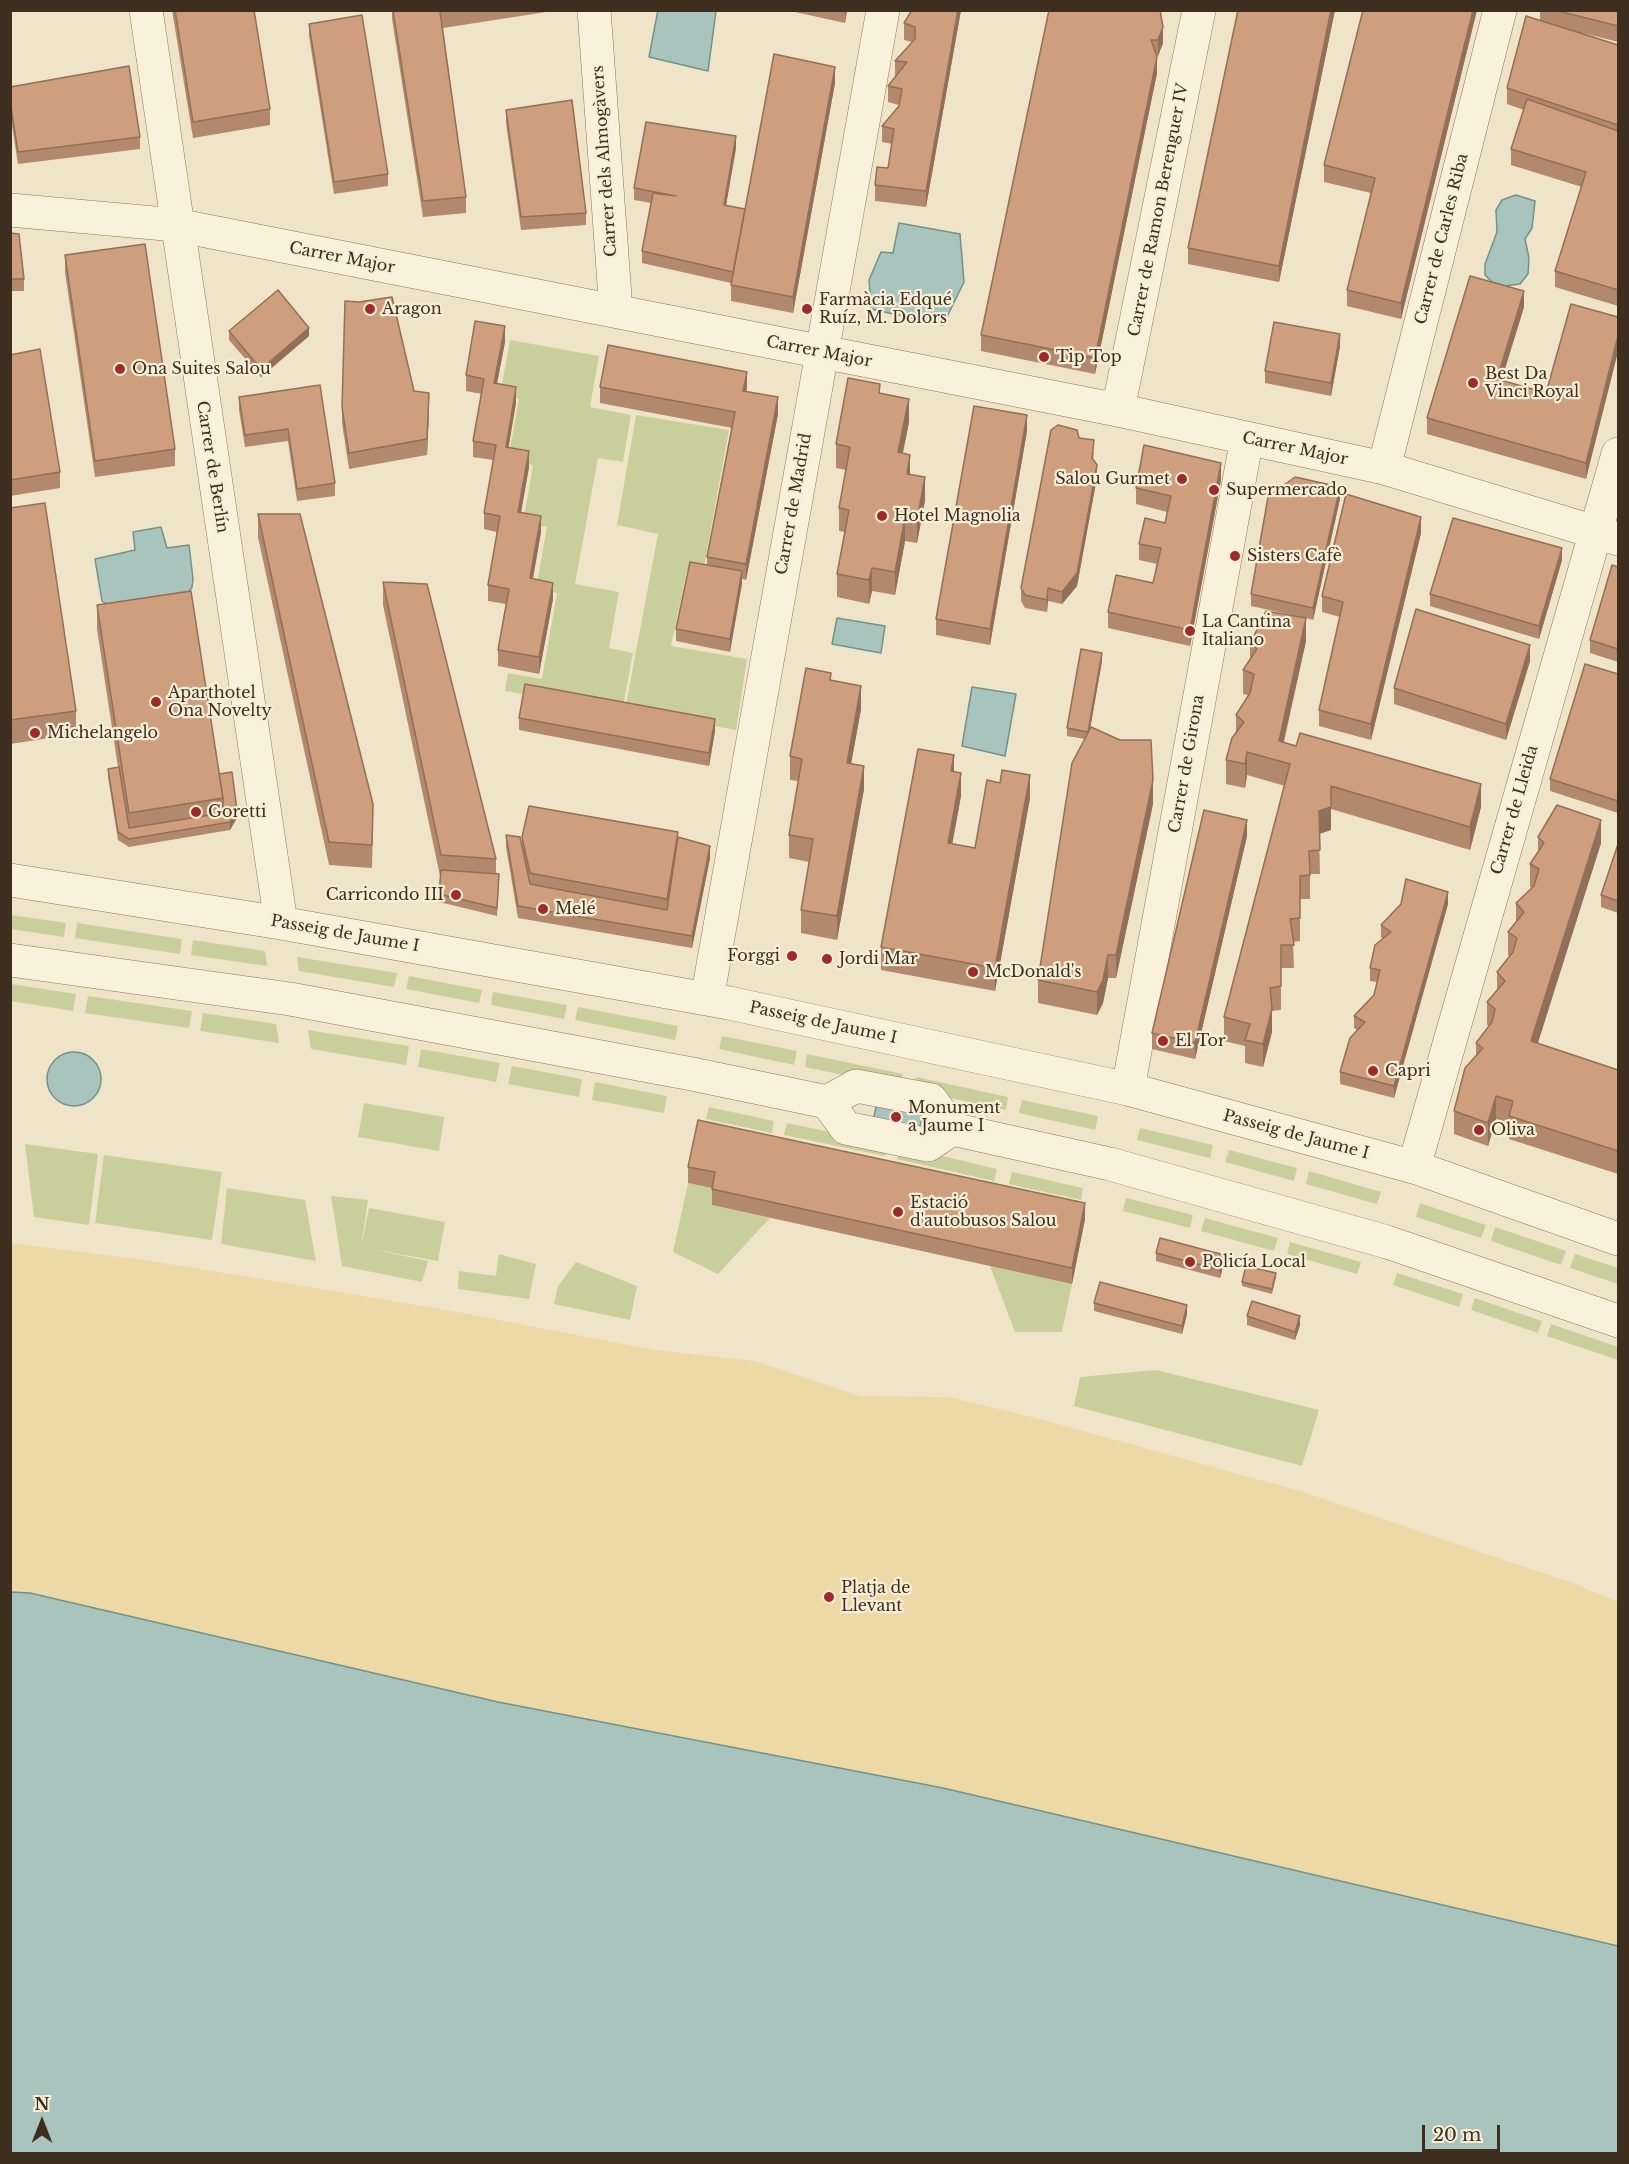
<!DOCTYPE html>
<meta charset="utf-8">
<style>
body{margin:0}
#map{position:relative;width:1629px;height:2164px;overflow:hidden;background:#f0e4c8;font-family:"Libre Baskerville",serif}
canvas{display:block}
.frame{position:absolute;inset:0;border:12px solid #3d2e20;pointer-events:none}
.north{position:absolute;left:12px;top:2092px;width:60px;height:60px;-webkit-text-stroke:4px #f7eed8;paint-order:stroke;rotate:0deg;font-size:16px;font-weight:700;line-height:24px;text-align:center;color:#3d2e20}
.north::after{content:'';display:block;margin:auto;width:21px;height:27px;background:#3d2e20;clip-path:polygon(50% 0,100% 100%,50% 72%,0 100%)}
.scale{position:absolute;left:1422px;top:2125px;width:78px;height:27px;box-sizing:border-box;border:3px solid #3d2e20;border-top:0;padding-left:8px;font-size:18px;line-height:21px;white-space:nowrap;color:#3d2e20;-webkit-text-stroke:4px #f7eed8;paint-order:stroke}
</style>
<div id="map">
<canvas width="1629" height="2164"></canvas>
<div class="frame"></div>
<div class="north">N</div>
<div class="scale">20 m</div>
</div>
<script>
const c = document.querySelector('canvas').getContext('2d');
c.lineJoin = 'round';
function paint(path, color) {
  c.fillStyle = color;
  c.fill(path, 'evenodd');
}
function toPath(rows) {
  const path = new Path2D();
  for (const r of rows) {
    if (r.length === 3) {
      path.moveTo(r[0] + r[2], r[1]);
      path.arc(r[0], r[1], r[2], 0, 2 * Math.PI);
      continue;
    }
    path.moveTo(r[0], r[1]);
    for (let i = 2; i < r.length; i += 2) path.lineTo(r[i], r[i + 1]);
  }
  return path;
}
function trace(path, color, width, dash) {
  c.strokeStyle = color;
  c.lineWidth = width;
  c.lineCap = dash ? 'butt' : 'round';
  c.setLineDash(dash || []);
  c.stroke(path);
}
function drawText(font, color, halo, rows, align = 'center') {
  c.font = font + ' "Libre Baskerville",serif';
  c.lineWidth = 4.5;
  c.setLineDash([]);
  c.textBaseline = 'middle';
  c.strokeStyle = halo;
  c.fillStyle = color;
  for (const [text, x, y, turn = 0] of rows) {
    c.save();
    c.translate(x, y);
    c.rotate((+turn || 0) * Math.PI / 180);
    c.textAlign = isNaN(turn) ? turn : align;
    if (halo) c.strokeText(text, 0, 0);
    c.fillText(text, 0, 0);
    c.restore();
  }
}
paint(toPath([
 [510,340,599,356,590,407,631,415,623,462,598,458,575,584,619,592,609,648,633,653,622,712,505,691,508,673,542,679,557,593,536,589,547,527,523,523,533,465,508,460,519,399,500,395],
 [636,415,729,430,703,572,687,570,671,646,747,659,736,730,625,710,658,534,617,525],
 [11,915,66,923,64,937,11,929],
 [77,923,182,939,180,954,75,938],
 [193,940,265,951,267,966,191,955],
 [297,957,397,973,394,987,299,971],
 [409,976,482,990,479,1003,406,989],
 [11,984,76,994,73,1011,11,1001],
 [493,992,567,1005,564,1019,491,1005],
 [88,996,192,1011,189,1028,85,1013],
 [578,1007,678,1026,675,1040,575,1020],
 [203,1013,276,1024,279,1043,200,1031],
 [308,1030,409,1046,406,1065,311,1049],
 [722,1036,797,1051,794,1065,719,1049],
 [421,1049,500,1063,496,1082,418,1067],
 [807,1054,903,1074,900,1087,805,1067],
 [512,1066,582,1079,579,1097,508,1084],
 [916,1077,1008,1097,1006,1110,913,1090],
 [595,1082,667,1096,664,1113,592,1100],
 [1022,1100,1098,1116,1095,1130,1019,1113],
 [364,1103,444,1117,439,1151,358,1137],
 [709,1107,774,1121,772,1133,706,1119],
 [787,1123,888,1144,885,1156,784,1135],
 [1140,1128,1213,1145,1210,1158,1137,1140],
 [25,1144,98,1154,89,1225,34,1217],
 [900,1146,997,1169,994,1181,897,1159],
 [1229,1150,1297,1168,1294,1181,1225,1162],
 [104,1155,222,1172,212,1240,95,1223],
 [1309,1171,1381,1192,1377,1204,1306,1184],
 [1012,1172,1083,1188,1081,1200,1009,1184],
 [688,1183,715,1188,712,1205,770,1218,718,1274,673,1252],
 [227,1188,305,1200,316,1261,221,1244],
 [331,1196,368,1200,361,1247,369,1208,445,1222,438,1261,371,1249,428,1261,422,1282,342,1266],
 [1126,1198,1193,1215,1190,1228,1123,1211],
 [1420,1203,1486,1225,1481,1238,1416,1217],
 [1205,1218,1278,1238,1274,1251,1201,1231],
 [1495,1227,1566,1251,1561,1265,1491,1241],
 [1290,1242,1361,1262,1357,1274,1287,1254],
 [499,1254,536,1264,529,1299,458,1289,459,1271,496,1276],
 [1575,1254,1618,1268,1618,1284,1570,1268],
 [576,1262,637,1286,630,1320,554,1304,558,1286],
 [990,1266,1072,1284,1062,1332,1015,1332],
 [1397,1273,1463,1294,1459,1307,1393,1285],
 [1475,1298,1542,1321,1538,1333,1471,1310],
 [1551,1324,1618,1347,1618,1360,1547,1336],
 [1156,1370,1319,1410,1302,1466,1074,1406,1080,1377]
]), '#c9cf9b');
paint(toPath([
 [11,1243,144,1260,292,1284,463,1313,649,1349,754,1361,859,1396,948,1397,1036,1418,1300,1491,1573,1583,1618,1602,1618,1946,943,1788,498,1702,30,1593,11,1592]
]), '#ecd9a5');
const water = toPath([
 [658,10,716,11,708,71,649,57,658,10],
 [1516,195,1535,201,1532,228,1525,239,1529,258,1528,274,1520,284,1505,286,1492,282,1485,275,1485,264,1497,232,1496,210,1502,200,1516,195],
 [899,223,960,234,964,282,943,325,871,309,869,280,881,252,893,253,899,223],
 [161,527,167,548,189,545,193,579,192,587,186,596,108,605,102,601,95,559,135,550,133,532,161,527],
 [837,618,885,626,881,653,832,644,837,618],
 [972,687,1016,694,1005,756,962,746,972,687],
 [74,1079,27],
 [877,1103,923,1114,919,1131,873,1121,877,1103],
 [11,1592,30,1593,498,1702,943,1788,1618,1946,1618,2153,11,2153,11,1592]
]);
paint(water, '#a9c4bc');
trace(water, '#6f938a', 1.5);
const minor = toPath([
 [146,10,281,923],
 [594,10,616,311],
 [10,210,176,225,1118,410,1384,468,1618,539],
 [1118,410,1199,10],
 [1384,468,1500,10],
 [10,880,281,923,729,1003,1128,1089,1414,1167,1618,1239],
 [10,960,290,999,692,1074,827,1102,846,1128,928,1145,952,1129,1110,1164,1387,1242,1618,1321],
 [707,999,883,10],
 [1128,1089,1247,438],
 [827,1102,856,1086,931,1100,952,1129],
 [1414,1167,1618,454]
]);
trace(minor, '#8d765c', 34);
trace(minor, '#faf1dc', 33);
paint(toPath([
 [172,10,254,10,270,109,270,125,193,138],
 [392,10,559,10,443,28,466,197,466,213,423,217,392,19],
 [786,10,847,10,845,23],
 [912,10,961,10,926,207,875,201,875,185,888,168,892,144,882,142,882,126,899,106,899,105,888,102,888,86,896,77,895,77,895,61,912,42,904,40,904,23],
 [1160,10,1163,43,1158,56,1157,56,1157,73,1095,374,981,351,981,335],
 [1335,10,1279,282,1188,264,1188,248],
 [1477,10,1401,319,1347,306,1347,290,1371,193,1324,182,1324,165],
 [1540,10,1618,10,1618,42,1583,33,1618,45,1618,306,1555,287,1555,271,1582,187,1511,165,1511,149,1524,110,1507,104,1507,88,1540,20],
 [309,24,388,174,388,186,334,194,309,36],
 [835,83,793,313,731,301,731,283,642,263,642,251,651,203,634,200,634,188,736,148,726,205,745,209],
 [10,87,140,137,140,149,18,164,10,113],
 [506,110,586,213,586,225,521,230,506,123],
 [10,233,24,279,24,291,10,291],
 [65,255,175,449,175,466,95,477,65,272],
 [1524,307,1501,380,1546,393,1618,317,1586,479,1427,434,1427,418],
 [229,331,309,336,261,377,229,340],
 [505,342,497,383,516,403,508,447,529,467,521,513,541,532,533,579,553,599,539,674,498,666,498,650,506,604,488,601,488,585,497,532,484,529,484,513,493,460,473,457,473,441,482,394,466,391,466,375],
 [1340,346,1331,396,1265,383,1265,371],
 [10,355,60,472,60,488,10,496],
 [320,385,335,483,335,496,297,501,288,441,245,447,239,410,239,397],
 [600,387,747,388,746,391,778,414,746,580,742,579,730,652,676,641,676,629,707,565,707,557,732,428,600,403],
 [414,391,429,409,427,455,349,469,342,423,342,407],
 [880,393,909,422,903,453,910,474,925,500,917,543,905,541,895,595,872,591,869,604,837,597,837,574,845,532,839,531,839,508,846,470,836,468,836,444],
 [1027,431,990,645,936,635,936,619],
 [1079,438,1094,452,1093,459,1097,477,1077,586,1062,604,1048,601,1047,612,1025,608,1021,601,1021,588],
 [1221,480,1190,646,1108,628,1108,612,1153,583,1157,564,1139,560,1139,544,1165,523,1167,512,1136,504,1136,488],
 [1340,499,1313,620,1306,618,1306,641,1284,742,1481,807,1470,850,1331,809,1331,830,1319,834,1320,874,1310,874,1310,899,1300,899,1300,941,1293,942,1294,968,1281,968,1281,1010,1272,1011,1272,1032,1263,1067,1245,1063,1245,1046,1224,1041,1224,1017,1285,786,1247,775,1245,788,1226,784,1226,760,1236,732,1236,715,1248,695,1243,694,1243,670,1250,660,1250,644,1301,617,1251,606,1251,594],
 [10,508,76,711,76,734,10,744],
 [258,514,373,827,372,868,329,865,258,537],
 [1421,533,1371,740,1319,726,1319,710,1340,617,1322,612,1322,596],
 [1562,560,1539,639,1430,606,1430,594],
 [1618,567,1618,662,1590,653,1590,640],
 [383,582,496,859,496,874,499,882,497,916,439,902,440,876,383,605],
 [97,605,219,774,237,818,230,830,129,847,118,840,108,777,108,769,118,767,97,629],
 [1102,661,1090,729,1153,804,1116,978,1108,978,1103,1003,1097,1015,1038,1003,1038,980,1085,739,1067,736,1067,728],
 [1530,661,1506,740,1394,704,1394,688],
 [1618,674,1618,813,1550,791,1550,779],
 [831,681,861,709,851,764,864,789,837,940,801,933,801,910,809,862,789,858,789,835,798,781,790,780,790,756],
 [519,718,715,731,709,766,519,730],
 [954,771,961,796,952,844,975,848,1030,798,995,991,881,970,881,947],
 [506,835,522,844,522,837,678,839,710,858,692,948,518,918,506,847],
 [1247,836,1195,1059,1152,1049,1152,1033],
 [1538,837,1601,843,1537,1044,1618,1070,1618,1174,1509,1139,1509,1123,1496,1119,1488,1146,1454,1134,1454,1111,1476,1055,1476,1043,1489,1026,1487,1025,1487,1002,1497,990,1497,972,1510,956,1508,955,1508,932,1516,922,1516,903,1532,888,1530,887,1530,864,1538,853],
 [1618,844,1618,913,1601,907,1601,895],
 [1448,904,1394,1098,1340,1084,1340,1072,1357,1030,1354,1028,1354,1016,1374,995,1377,982,1370,981,1370,968,1383,939,1381,937,1381,925],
 [688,1167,1085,1219,1072,1284,712,1205,712,1188,688,1183],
 [1156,1253,1224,1263,1220,1278,1156,1261],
 [1276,1277,1272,1294,1242,1286,1242,1282],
 [1094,1303,1187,1314,1182,1334,1094,1311],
 [1247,1316,1300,1325,1295,1340,1247,1325]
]), '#b2896c');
paint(toPath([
 [845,10,847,10,845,23],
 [958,10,961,10,926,207,926,191],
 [1331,10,1335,10,1279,282,1279,266],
 [1473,10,1477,10,1401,319,1401,303],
 [1163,27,1163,43,1158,56,1158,40],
 [1157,57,1157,73,1095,374,1095,358],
 [835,67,835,83,793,313,793,297],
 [736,136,736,148,724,217,724,205],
 [1524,291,1524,307,1497,395,1497,379],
 [505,326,505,342,494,399,494,383],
 [309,328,309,336,261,377,261,369],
 [1340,334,1340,346,1331,396,1331,383],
 [1618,336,1618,352,1586,479,1586,463],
 [747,372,747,388,743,407,743,391],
 [516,387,516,403,506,463,506,447],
 [429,393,429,409,427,455,427,439],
 [778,397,778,414,746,580,746,564],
 [909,399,909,422,898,475,898,452],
 [1027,415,1027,431,990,645,990,629],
 [529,451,529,467,518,528,518,512],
 [910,455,910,478,907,474],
 [1221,463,1221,480,1190,646,1190,630],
 [1097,465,1097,477,1077,586,1062,604,1062,592],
 [925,477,925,500,917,543,917,520],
 [1340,487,1340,499,1313,620,1313,608],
 [541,516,541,532,530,594,530,578],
 [905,517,905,541,895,595,895,572],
 [1421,517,1421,533,1371,740,1371,724],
 [1562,548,1562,560,1539,639,1539,626],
 [872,568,872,591,869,604,869,580],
 [742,571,742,584,730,652,730,639],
 [553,583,553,599,539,674,539,657],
 [1048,588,1048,601,1047,612,1047,600],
 [1306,618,1306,641,1279,761,1279,741],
 [1530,645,1530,661,1506,740,1506,724],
 [1102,653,1102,661,1088,740,1088,732],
 [861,686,861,709,847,786,847,763],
 [715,719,715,731,709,766,709,753],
 [1247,752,1247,775,1245,788,1245,764],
 [954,755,954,778,951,771],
 [864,766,864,789,837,940,837,916],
 [961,773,961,796,948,867,948,843],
 [1030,775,1030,798,995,991,995,968],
 [1153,780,1153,804,1116,978,1116,955],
 [1481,784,1481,807,1470,850,1470,827],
 [1331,786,1331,830,1319,834,1319,811],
 [237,810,237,818,230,830,230,822],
 [1247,820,1247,836,1195,1059,1195,1043],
 [1601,820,1601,843,1531,1065,1531,1041],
 [678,832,678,855,667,923,667,899],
 [710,846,710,858,692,948,692,936],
 [1448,892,1448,904,1394,1098,1394,1086],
 [1108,955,1108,978,1103,1003,1097,1015,1097,992],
 [1272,1009,1272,1032,1263,1067,1263,1044],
 [1496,1096,1496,1119,1488,1146,1488,1123],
 [1085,1203,1085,1219,1072,1284,1072,1268],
 [1224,1255,1224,1263,1220,1278,1220,1270],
 [1187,1305,1187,1314,1182,1334,1182,1326],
 [1300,1316,1300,1325,1295,1340,1295,1332]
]), '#916f58');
const building = toPath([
 [175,10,254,10,270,109,193,122,175,10],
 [393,10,451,10,440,12,466,197,423,201,393,10],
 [912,10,958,10,926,191,875,185,877,167,888,168,894,129,882,126,899,106,902,89,888,86,907,62,895,61,915,39,915,27,904,23,912,10],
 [1049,10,1160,10,1163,27,1158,40,1151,40,1157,57,1095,358,981,335,1049,10],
 [1238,10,1331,10,1279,266,1188,248,1238,10],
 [1363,10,1473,10,1401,303,1347,290,1375,178,1324,165,1363,10],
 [1554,10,1618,10,1618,26,1554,10],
 [362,15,388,174,334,182,309,24,362,15],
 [1526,16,1618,45,1618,125,1507,88,1526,16],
 [774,54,835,67,793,297,731,285,774,54],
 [129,66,140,137,18,152,10,100,10,87,129,66],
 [1527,99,1618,131,1618,290,1555,271,1586,172,1511,149,1527,99],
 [572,100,586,213,521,217,506,110,572,100],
 [646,122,736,136,724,205,745,209,733,272,642,251,653,193,676,196,634,188,646,122],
 [10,233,19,234,24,279,10,279,10,233],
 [145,244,175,449,95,461,65,255,145,244],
 [1470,276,1524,291,1497,379,1546,393,1571,304,1618,317,1618,336,1586,463,1427,418,1470,276],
 [278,290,309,328,261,369,229,331,278,290],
 [392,297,414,391,429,393,427,439,349,453,342,407,345,301,359,302,392,297],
 [475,321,505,326,494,383,516,387,506,447,529,451,518,512,541,516,530,578,553,583,539,657,498,650,509,589,488,585,500,516,484,513,496,445,473,441,484,379,466,375,475,321],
 [1274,322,1340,334,1331,383,1265,371,1274,322],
 [608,345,747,372,743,391,778,397,746,564,707,557,735,412,600,387,608,345],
 [40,349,60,472,10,480,10,355,40,349],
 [848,378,880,384,879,393,909,399,898,452,910,455,907,474,925,477,917,520,905,517,895,572,872,568,869,580,837,574,849,510,839,508,850,447,836,444,848,378],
 [320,385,335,483,297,489,288,429,245,435,239,397,320,385],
 [974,406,1027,415,990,629,936,619,974,406],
 [1058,425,1077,430,1079,438,1094,440,1092,458,1097,465,1077,573,1062,592,1048,588,1047,600,1025,595,1021,588,1051,430,1058,425],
 [1144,445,1221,463,1190,630,1108,612,1116,575,1153,583,1161,548,1139,544,1145,518,1165,523,1171,496,1136,488,1144,445],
 [1295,477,1340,487,1313,608,1251,594,1268,497,1295,477],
 [1346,494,1421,517,1371,724,1319,710,1343,602,1322,596,1346,494],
 [45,503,76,711,10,720,10,508,45,503],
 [258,514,300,514,373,804,372,845,329,842,258,514],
 [1453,518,1562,548,1539,626,1430,594,1453,518],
 [690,562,742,571,730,639,676,629,690,562],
 [1612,565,1618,567,1618,649,1590,640,1612,565],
 [383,582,427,584,496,859,441,855,383,582],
 [191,591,223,798,129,813,97,605,191,591],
 [1416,609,1530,645,1506,724,1394,688,1416,609],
 [1266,611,1306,618,1279,741,1296,746,1300,733,1481,784,1470,827,1331,786,1331,807,1319,811,1320,850,1309,851,1310,875,1300,876,1300,918,1290,919,1294,945,1281,945,1281,986,1270,988,1272,1009,1263,1044,1245,1040,1250,1024,1224,1017,1290,764,1247,752,1245,764,1226,760,1232,738,1244,722,1236,715,1250,693,1254,674,1243,670,1257,649,1250,644,1266,611],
 [1081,649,1102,653,1088,732,1067,728,1081,649],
 [1585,664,1618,674,1618,801,1550,779,1585,664],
 [806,668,831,673,830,680,861,686,847,763,864,766,837,916,801,910,813,839,789,835,802,759,790,756,806,668],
 [525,684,715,719,709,753,519,718,525,684],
 [1091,727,1120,740,1151,740,1153,780,1116,955,1108,955,1103,980,1097,992,1038,980,1072,763,1091,727],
 [918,749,954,755,951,771,961,773,948,843,975,848,987,780,1000,783,1002,770,1030,775,995,968,881,947,918,749],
 [119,767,129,828,223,813,223,798,219,774,232,772,237,810,230,822,129,839,118,832,108,769,119,767],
 [1557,805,1601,820,1531,1041,1618,1070,1618,1151,1509,1116,1513,1101,1496,1096,1488,1123,1454,1111,1465,1068,1483,1048,1476,1043,1492,1022,1495,1009,1487,1002,1505,981,1497,972,1513,952,1517,938,1508,932,1524,912,1516,903,1534,886,1539,869,1530,864,1544,843,1538,837,1557,805],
 [529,806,678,832,667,899,530,873,522,837,529,806],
 [1204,810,1247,820,1195,1043,1152,1033,1204,810],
 [506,835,520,837,530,884,667,910,678,837,710,846,692,936,518,906,506,835],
 [1618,844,1618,901,1601,895,1618,844],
 [441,870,499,874,497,908,439,894,441,870],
 [1406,879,1448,892,1394,1086,1340,1072,1350,1038,1365,1022,1354,1016,1374,995,1380,970,1370,968,1375,945,1391,932,1381,925,1401,904,1406,879],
 [698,1120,1085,1203,1072,1268,712,1189,715,1172,688,1167,698,1120],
 [1160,1238,1224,1255,1220,1270,1156,1253,1160,1238],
 [1246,1266,1276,1273,1272,1289,1242,1282,1246,1266],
 [1100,1282,1187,1305,1182,1326,1094,1303,1100,1282],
 [1252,1301,1300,1316,1295,1332,1247,1316,1252,1301]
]);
paint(building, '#cf9f7d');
trace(building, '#916f58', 1.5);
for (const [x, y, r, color] of [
 [370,309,6,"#9e2a2b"],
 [807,309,6,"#9e2a2b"],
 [1044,357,6,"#9e2a2b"],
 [120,369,6,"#9e2a2b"],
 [1473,383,6,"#9e2a2b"],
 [1182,479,6,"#9e2a2b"],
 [1214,490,6,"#9e2a2b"],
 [882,516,6,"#9e2a2b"],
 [1235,556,6,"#9e2a2b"],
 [1190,631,6,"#9e2a2b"],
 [156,702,6,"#9e2a2b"],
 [35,733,6,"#9e2a2b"],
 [196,812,6,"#9e2a2b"],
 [456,895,6,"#9e2a2b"],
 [543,909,6,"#9e2a2b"],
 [792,956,6,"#9e2a2b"],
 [827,959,6,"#9e2a2b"],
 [973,972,6,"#9e2a2b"],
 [1163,1041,6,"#9e2a2b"],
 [1373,1071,6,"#9e2a2b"],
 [896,1117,6,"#9e2a2b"],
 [1479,1130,6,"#9e2a2b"],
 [898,1212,6,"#9e2a2b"],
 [1190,1262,6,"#9e2a2b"],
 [829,1597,6,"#9e2a2b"]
]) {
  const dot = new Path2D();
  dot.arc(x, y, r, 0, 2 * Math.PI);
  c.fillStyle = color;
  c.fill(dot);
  trace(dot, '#f7eed8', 2);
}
drawText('16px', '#3d2e20', '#f7eed8', [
 ["Carrer dels Almogàvers",605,161,-94],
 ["Carrer de Ramon Berenguer IV",1159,210,-79],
 ["Carrer de Carles Riba",1442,239,-76],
 ["Carrer Major",342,258,11],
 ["Carrer Major",819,352,11],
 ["Carrer Major",1295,449,12],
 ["Carrer de Berlín",212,467,81],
 ["Carrer de Madrid",794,504,-80],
 ["Carrer de Girona",1187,764,-80],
 ["Carrer de Lleida",1515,810,-74],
 ["Passeig de Jaume I",345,934,10],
 ["Passeig de Jaume I",823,1023,12],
 ["Passeig de Jaume I",1296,1135,15]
]);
drawText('16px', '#3d2e20', '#f7eed8', [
 ["Farmàcia Edqué",819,300],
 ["Ruíz, M. Dolors",819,318],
 ["Aragon",382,309],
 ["Tip Top",1056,357],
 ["Ona Suites Salou",132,369],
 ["Best Da",1485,374],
 ["Vinci Royal",1485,392],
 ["Salou Gurmet",1170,479,"right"],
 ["Supermercado",1226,490],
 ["Hotel Magnolia",894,516],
 ["Sisters Cafè",1247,556],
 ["La Cantina",1202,622],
 ["Italiano",1202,640],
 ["Aparthotel",168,693],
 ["Ona Novelty",168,711],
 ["Michelangelo",47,733],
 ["Goretti",208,812],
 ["Carricondo III",444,895,"right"],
 ["Melé",555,909],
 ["Forggi",780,956,"right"],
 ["Jordi Mar",839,959],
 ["McDonald's",985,972],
 ["El Tor",1175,1041],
 ["Capri",1385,1071],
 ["Monument",908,1108],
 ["a Jaume I",908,1126],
 ["Oliva",1491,1130],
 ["Estació",910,1203],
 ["d'autobusos Salou",910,1221],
 ["Policía Local",1202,1262],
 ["Platja de",841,1588],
 ["Llevant",841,1606]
], 'left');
</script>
